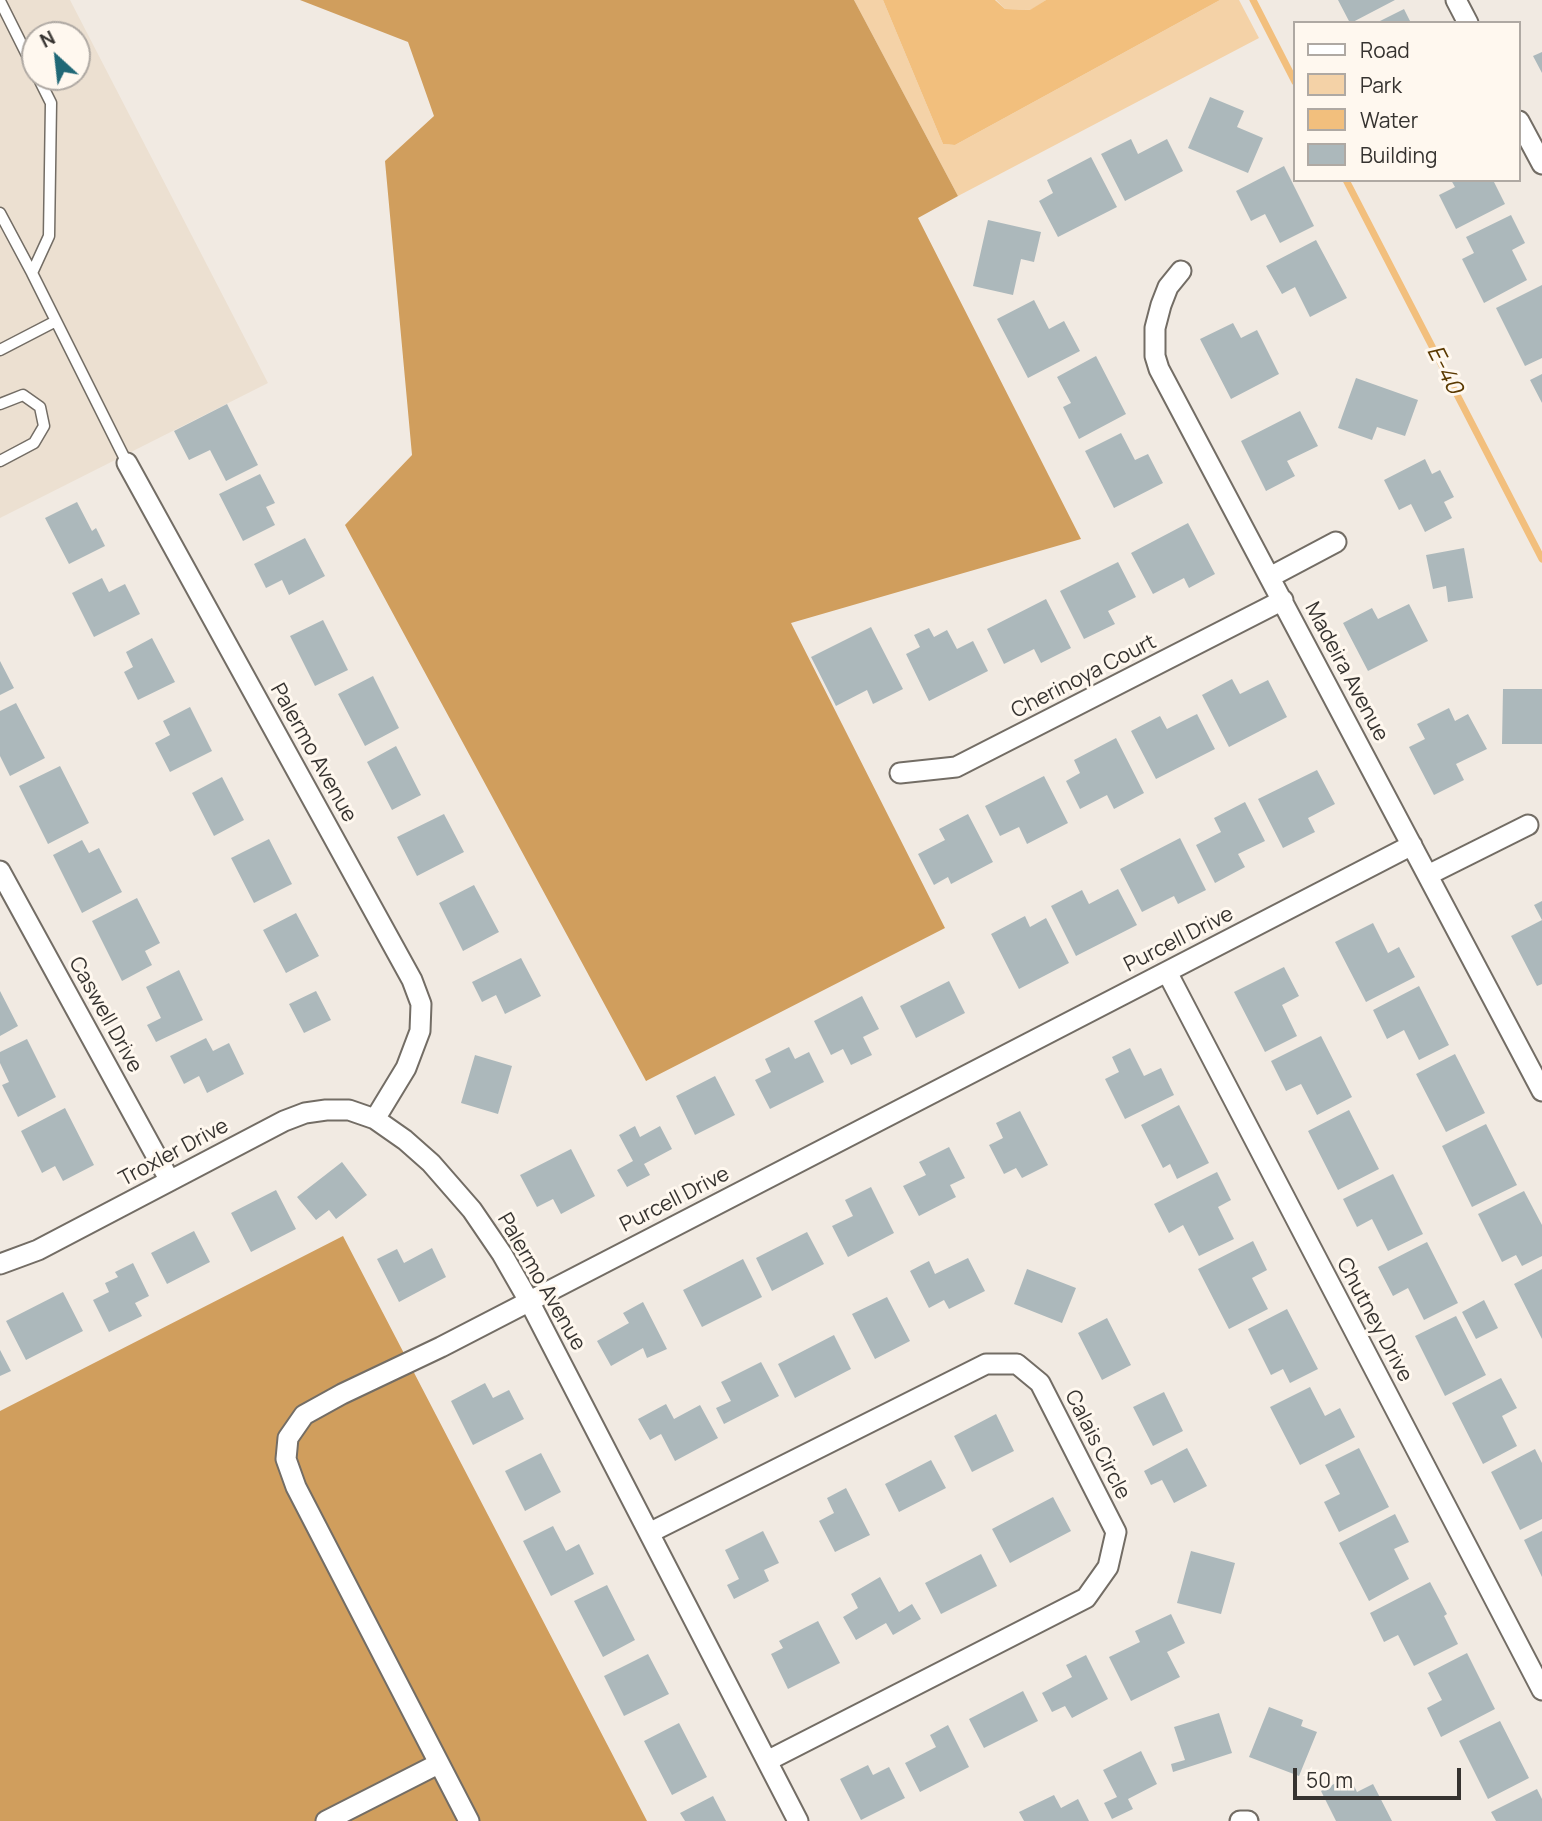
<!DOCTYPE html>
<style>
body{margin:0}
#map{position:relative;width:1542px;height:1821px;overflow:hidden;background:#f1eae2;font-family:Manrope,sans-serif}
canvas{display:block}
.legend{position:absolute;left:1293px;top:21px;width:228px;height:161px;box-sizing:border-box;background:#fff8ef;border:2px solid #afa9a3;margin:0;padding:9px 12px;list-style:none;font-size:21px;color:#363330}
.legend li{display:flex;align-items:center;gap:14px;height:35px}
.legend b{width:35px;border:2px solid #afa9a3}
.north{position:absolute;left:21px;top:21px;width:70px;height:70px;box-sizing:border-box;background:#fff8ef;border:2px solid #afa9a3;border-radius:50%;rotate:333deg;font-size:19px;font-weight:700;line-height:28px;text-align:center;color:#363330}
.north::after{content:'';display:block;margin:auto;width:24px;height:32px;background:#206876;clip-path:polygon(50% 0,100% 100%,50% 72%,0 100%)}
.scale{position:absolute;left:1293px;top:1768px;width:168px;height:32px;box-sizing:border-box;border:4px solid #363330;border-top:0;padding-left:9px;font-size:21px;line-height:24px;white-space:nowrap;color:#363330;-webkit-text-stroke:5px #fff8ef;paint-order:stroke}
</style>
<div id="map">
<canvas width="1542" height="1821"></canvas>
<ul class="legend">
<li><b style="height:9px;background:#fff"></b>Road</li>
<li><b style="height:19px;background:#f4d2a7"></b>Park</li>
<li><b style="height:19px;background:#f2bf7d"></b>Water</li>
<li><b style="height:19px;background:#acb8bb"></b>Building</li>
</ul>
<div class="north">N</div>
<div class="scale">50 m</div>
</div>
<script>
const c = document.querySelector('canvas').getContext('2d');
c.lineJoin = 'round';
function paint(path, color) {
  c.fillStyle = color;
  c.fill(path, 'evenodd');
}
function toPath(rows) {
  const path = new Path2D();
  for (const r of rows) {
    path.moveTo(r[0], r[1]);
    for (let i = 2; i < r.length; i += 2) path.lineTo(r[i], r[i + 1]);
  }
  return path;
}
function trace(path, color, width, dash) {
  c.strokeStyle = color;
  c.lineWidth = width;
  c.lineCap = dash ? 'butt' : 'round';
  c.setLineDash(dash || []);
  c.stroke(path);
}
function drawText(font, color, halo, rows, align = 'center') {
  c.font = font + ' Manrope,sans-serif';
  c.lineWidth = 6;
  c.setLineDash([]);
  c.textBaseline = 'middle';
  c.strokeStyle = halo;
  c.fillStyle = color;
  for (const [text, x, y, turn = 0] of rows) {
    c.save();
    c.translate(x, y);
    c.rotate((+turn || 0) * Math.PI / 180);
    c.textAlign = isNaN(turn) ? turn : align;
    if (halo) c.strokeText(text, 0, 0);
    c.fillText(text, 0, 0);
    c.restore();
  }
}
paint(toPath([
 [0,0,70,0,268,383,0,518],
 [35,35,77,35,77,77,35,77]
]), '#ece0d1');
paint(toPath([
 [854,0,883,0,943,144,955,145,1220,0,1239,0,1259,38,958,196],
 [996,0,1046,0,1031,10,1005,9]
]), '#f4d2a7');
paint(toPath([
 [300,0,854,0,958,196,918,218,1081,539,791,623,945,928,646,1081,345,525,412,455,385,161,434,116,408,42],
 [343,1236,647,1821,0,1821,0,1411]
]), '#d09e5d');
paint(toPath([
 [883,0,995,0,1005,9,1030,10,1046,0,1220,0,955,145,943,144]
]), '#f2bf7d');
trace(toPath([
 [1253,0,1295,82],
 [1346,180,1542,559]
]), '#f2bf7d', 7);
paint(toPath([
 [1338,0,1395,0,1351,23,1350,23],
 [1404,9,1411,23,1376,23],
 [1542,52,1542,73,1533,56],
 [1210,97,1244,111,1237,127,1263,138,1248,173,1188,148],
 [1131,139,1138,154,1167,139,1183,171,1125,201,1101,154],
 [1091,157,1117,207,1058,237,1039,201,1053,193,1047,180],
 [1284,166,1314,226,1280,243,1265,214,1251,221,1236,191],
 [1451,180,1493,180,1505,204,1456,229,1439,195,1455,187],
 [1511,215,1525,243,1512,250,1527,280,1484,303,1462,259,1474,253,1466,237],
 [988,220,1041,232,1034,262,1021,259,1013,295,973,286],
 [1316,240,1347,298,1310,317,1295,287,1282,294,1266,266],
 [1542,285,1542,358,1525,366,1496,308],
 [1034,300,1049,329,1064,321,1080,351,1028,378,997,319],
 [1233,323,1241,338,1257,330,1279,374,1231,399,1200,339],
 [1096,356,1126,414,1079,439,1063,407,1071,403,1057,377],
 [1542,374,1542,403,1530,380],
 [1356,378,1418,400,1405,436,1377,427,1372,440,1338,428],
 [227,404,258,465,226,481,210,450,189,460,174,431],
 [1300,411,1318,446,1287,461,1295,476,1266,491,1241,441],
 [1121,433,1135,460,1148,454,1163,483,1114,508,1085,451],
 [1425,459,1432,474,1440,470,1454,497,1444,502,1452,518,1425,532,1411,504,1399,510,1384,480],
 [260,474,275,503,266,507,275,525,243,541,219,494],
 [77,502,92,531,96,528,105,546,69,564,45,518],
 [1188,523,1215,574,1189,588,1184,578,1153,594,1131,553],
 [305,538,325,576,289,595,282,580,266,588,254,564],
 [1464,548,1473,598,1448,602,1446,586,1433,589,1426,555],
 [1118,562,1136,597,1108,611,1115,624,1084,639,1060,591],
 [102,578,109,592,125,584,140,614,94,637,72,593],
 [1046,599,1071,648,1041,663,1034,649,1004,664,987,629],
 [1409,604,1428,641,1368,671,1343,623,1372,608,1378,619],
 [323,620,348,670,315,686,290,636],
 [871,627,903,689,873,704,867,690,836,706,811,657],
 [929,628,934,637,947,630,957,649,973,641,988,671,929,701,906,654,920,647,914,635],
 [152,638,175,682,138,700,124,672,133,667,126,652],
 [0,661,14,688,0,695],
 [373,676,399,728,365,746,338,694],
 [1232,679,1240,694,1268,680,1287,717,1229,747,1202,695],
 [1503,689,1542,689,1542,744,1502,744],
 [16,703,45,758,10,776,0,756,0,711],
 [190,707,212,751,170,772,155,743,170,735,163,721],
 [1449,708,1455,721,1468,714,1487,749,1456,764,1464,780,1434,795,1409,747,1425,739,1417,724],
 [1197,714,1215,749,1156,779,1131,731,1160,716,1167,729],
 [1116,738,1144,793,1114,809,1107,795,1080,809,1066,781,1080,773,1074,760],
 [396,746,421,795,392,810,367,762],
 [60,766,89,823,48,844,19,786],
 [1317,770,1335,804,1308,818,1315,832,1283,848,1258,799],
 [1044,776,1068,823,1027,844,1019,827,1000,836,985,806],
 [222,777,244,820,214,836,192,793],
 [1245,802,1265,841,1238,854,1245,867,1215,883,1196,845,1221,832,1214,818],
 [444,814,464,852,417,876,397,837],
 [968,814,993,862,951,884,948,877,934,885,918,854,945,840,939,829],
 [1180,838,1206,890,1178,904,1174,896,1142,912,1120,869],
 [269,839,292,884,254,903,231,858],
 [82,840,89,853,99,848,122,892,82,913,53,855],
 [474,885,499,932,463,951,439,903],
 [1118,889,1137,925,1076,956,1051,906,1082,890,1089,904],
 [137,898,160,943,145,951,152,965,122,981,92,921],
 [1542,901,1542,984,1537,986,1511,936,1542,920,1534,905],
 [296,913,319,956,286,973,263,930],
 [1025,916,1030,927,1046,918,1069,963,1019,989,991,934],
 [1373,923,1388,953,1399,947,1415,977,1366,1002,1335,942],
 [521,958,541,996,505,1014,496,995,482,1002,472,982],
 [1284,967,1299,996,1282,1005,1297,1036,1265,1052,1234,992],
 [179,970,203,1020,156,1042,147,1025,161,1018,146,987],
 [949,981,965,1013,916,1038,900,1006],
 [1419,986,1449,1045,1419,1060,1404,1030,1387,1039,1373,1010],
 [0,991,18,1026,0,1036],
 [316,991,331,1020,304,1033,289,1004],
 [862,996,879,1029,863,1037,872,1055,851,1065,843,1049,831,1055,814,1021],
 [1321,1036,1352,1097,1317,1115,1301,1084,1286,1091,1271,1061],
 [206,1038,213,1051,229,1043,244,1074,207,1093,199,1076,184,1084,170,1056],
 [27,1039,56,1097,18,1117,2,1085,9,1082,0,1063,0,1052],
 [789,1047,795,1059,809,1052,824,1082,770,1109,755,1080,771,1072,765,1059],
 [1130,1048,1144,1076,1161,1068,1174,1095,1125,1119,1105,1079,1119,1072,1112,1057],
 [1455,1054,1485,1113,1446,1132,1416,1074],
 [475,1055,512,1066,498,1114,461,1103],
 [715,1076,735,1115,695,1135,676,1096],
 [1179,1105,1209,1163,1177,1179,1170,1164,1163,1168,1141,1125],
 [65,1108,94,1165,63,1181,55,1166,42,1173,21,1131],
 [1349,1110,1379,1169,1338,1190,1308,1131],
 [1020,1111,1048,1165,1022,1178,1016,1168,1004,1174,989,1145,1003,1138,996,1123],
 [1486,1124,1517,1185,1472,1207,1442,1146],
 [635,1126,640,1137,660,1126,672,1149,644,1164,650,1175,627,1187,617,1170,633,1161,619,1135],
 [949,1147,965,1178,950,1185,956,1197,919,1216,903,1186,926,1175,919,1162],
 [571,1149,595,1196,561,1214,553,1199,537,1207,520,1175],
 [342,1162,367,1195,336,1219,329,1210,316,1220,297,1197],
 [1217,1172,1231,1200,1218,1207,1234,1239,1199,1256,1183,1225,1169,1233,1154,1204],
 [1393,1174,1423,1234,1388,1251,1372,1219,1357,1227,1343,1199],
 [871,1187,894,1233,848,1257,832,1226,853,1216,845,1200],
 [276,1190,296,1229,251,1252,231,1213],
 [1524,1191,1542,1225,1542,1256,1522,1266,1516,1255,1502,1262,1478,1214],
 [194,1231,210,1262,167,1284,151,1253],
 [807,1232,824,1264,772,1291,756,1258],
 [1253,1241,1267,1270,1252,1278,1268,1309,1229,1329,1198,1269],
 [1427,1242,1458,1303,1424,1320,1408,1288,1393,1296,1378,1267],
 [432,1248,446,1277,399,1302,377,1259,397,1249,404,1263],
 [968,1258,985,1291,949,1309,944,1300,929,1308,910,1271,929,1261,935,1274],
 [743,1259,762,1297,702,1327,683,1290],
 [133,1263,149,1296,135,1303,142,1316,109,1332,93,1300,109,1292,105,1283,118,1277,115,1272],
 [1027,1269,1076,1288,1062,1323,1014,1304],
 [1542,1269,1542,1339,1514,1284],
 [63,1292,83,1331,26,1360,6,1321],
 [887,1297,910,1341,875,1359,852,1314],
 [1484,1300,1498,1328,1476,1339,1462,1312],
 [643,1302,667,1349,647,1358,643,1348,611,1366,597,1341,629,1323,623,1313],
 [1287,1309,1318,1369,1290,1383,1283,1369,1271,1375,1248,1329],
 [1456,1316,1486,1375,1445,1396,1415,1336],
 [1107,1318,1131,1365,1102,1380,1078,1333],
 [834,1335,851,1369,795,1398,778,1364],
 [0,1350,11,1371,0,1376],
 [761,1362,779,1396,724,1424,716,1408,731,1401,721,1382],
 [1501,1378,1517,1408,1502,1416,1517,1446,1483,1464,1452,1403],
 [485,1383,493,1398,509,1390,524,1419,473,1445,451,1401],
 [1310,1387,1325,1416,1340,1408,1355,1437,1300,1465,1270,1407],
 [1164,1392,1183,1431,1153,1446,1133,1407],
 [666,1404,674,1419,700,1405,718,1438,675,1461,661,1434,650,1440,638,1419],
 [996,1414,1014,1451,972,1472,954,1436],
 [1187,1448,1207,1486,1174,1503,1162,1480,1151,1485,1144,1471],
 [1359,1448,1389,1507,1339,1532,1324,1502,1340,1494,1325,1465],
 [1535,1449,1542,1463,1542,1519,1520,1530,1491,1472],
 [541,1453,561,1492,525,1511,505,1471],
 [931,1460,946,1488,899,1512,885,1484],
 [846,1488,870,1535,835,1552,819,1521,834,1513,827,1498],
 [1053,1497,1071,1531,1010,1563,992,1529],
 [1395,1514,1409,1542,1394,1549,1409,1579,1369,1601,1339,1543],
 [553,1526,566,1551,579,1544,594,1574,551,1596,523,1541],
 [763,1531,779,1563,764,1570,769,1581,734,1599,727,1585,739,1579,725,1550],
 [1542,1531,1542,1577,1524,1540],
 [1191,1551,1235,1563,1221,1614,1177,1603],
 [981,1554,997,1586,941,1614,925,1583],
 [880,1577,899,1612,912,1604,921,1619,893,1635,886,1623,856,1640,843,1617,858,1608,851,1594],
 [1430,1582,1447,1614,1444,1616,1458,1644,1414,1666,1398,1635,1384,1642,1370,1613],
 [607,1585,635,1640,603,1657,574,1601],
 [1171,1614,1185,1643,1167,1652,1180,1677,1131,1701,1109,1657,1140,1642,1135,1631],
 [818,1621,840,1663,788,1689,771,1654,783,1648,779,1641],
 [1467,1653,1495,1709,1441,1737,1427,1708,1442,1700,1428,1673],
 [648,1654,669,1694,624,1716,604,1676],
 [1086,1655,1108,1699,1072,1718,1065,1706,1052,1712,1042,1693,1072,1677,1066,1665],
 [1023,1691,1038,1721,984,1748,969,1719],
 [1269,1707,1303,1720,1301,1726,1317,1732,1299,1776,1249,1757],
 [1219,1713,1232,1753,1173,1772,1171,1764,1185,1760,1174,1727],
 [1500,1721,1529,1778,1488,1799,1459,1741],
 [679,1723,707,1777,672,1795,644,1741],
 [948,1725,969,1767,920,1792,905,1763,936,1747,930,1735],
 [1141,1751,1157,1784,1128,1799,1133,1809,1112,1819,1104,1803,1117,1797,1103,1770],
 [868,1765,873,1775,889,1767,905,1798,861,1820,840,1779],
 [1349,1776,1357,1792,1373,1784,1392,1821,1336,1821,1321,1791],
 [1537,1789,1542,1799,1542,1821,1496,1821,1491,1812],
 [1054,1795,1061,1808,1078,1799,1089,1821,1024,1821,1019,1812],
 [713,1796,726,1821,685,1821,680,1813]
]), '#acb8bb');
const lane = toPath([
 [0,1,35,71],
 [0,213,32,273,127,463],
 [32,273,49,236,51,103,38,77],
 [0,350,56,321],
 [0,404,23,395,40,407,44,426,34,443,0,461]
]);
const street = toPath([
 [1456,0,1468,23],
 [1519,121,1542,164],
 [1181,271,1168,287,1161,305,1155,328,1155,356,1159,369,1542,1091],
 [127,463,412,980,421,1004,420,1031,406,1068,375,1119],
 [1270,577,1336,542],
 [900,773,956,767,1283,600],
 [0,871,170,1181],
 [1428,875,1528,825],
 [1167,972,1542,1690],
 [0,1264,38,1250,284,1121,305,1113,326,1110,349,1110,375,1119,405,1140,431,1163,472,1210,502,1254,529,1301,798,1821],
 [649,1533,986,1364,1017,1364,1040,1383,1116,1532,1108,1567,1086,1598,767,1761],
 [326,1821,438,1764],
 [469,1821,296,1487,286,1459,288,1438,304,1415,342,1394,441,1347,1412,845],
 [1240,1821,1248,1821]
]);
trace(lane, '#736d65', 13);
trace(street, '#736d65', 23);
trace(lane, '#fff', 10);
trace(street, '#fff', 19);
drawText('21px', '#363330', '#fff8ef', [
 ["Madeira Avenue",1346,672,62],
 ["Cherinoya Court",1084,677,-27],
 ["Palermo Avenue",313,753,61],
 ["Purcell Drive",1179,940,-27],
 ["Caswell Drive",105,1015,61],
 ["Troxler Drive",174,1153,-28],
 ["Purcell Drive",675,1200,-27],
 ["Palermo Avenue",541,1282,60],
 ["Chutney Drive",1374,1320,62],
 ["Calais Circle",1097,1445,63]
]);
drawText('italic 23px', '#5a3901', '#fff8ef', [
 ["E-40",1444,370,63]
]);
</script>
